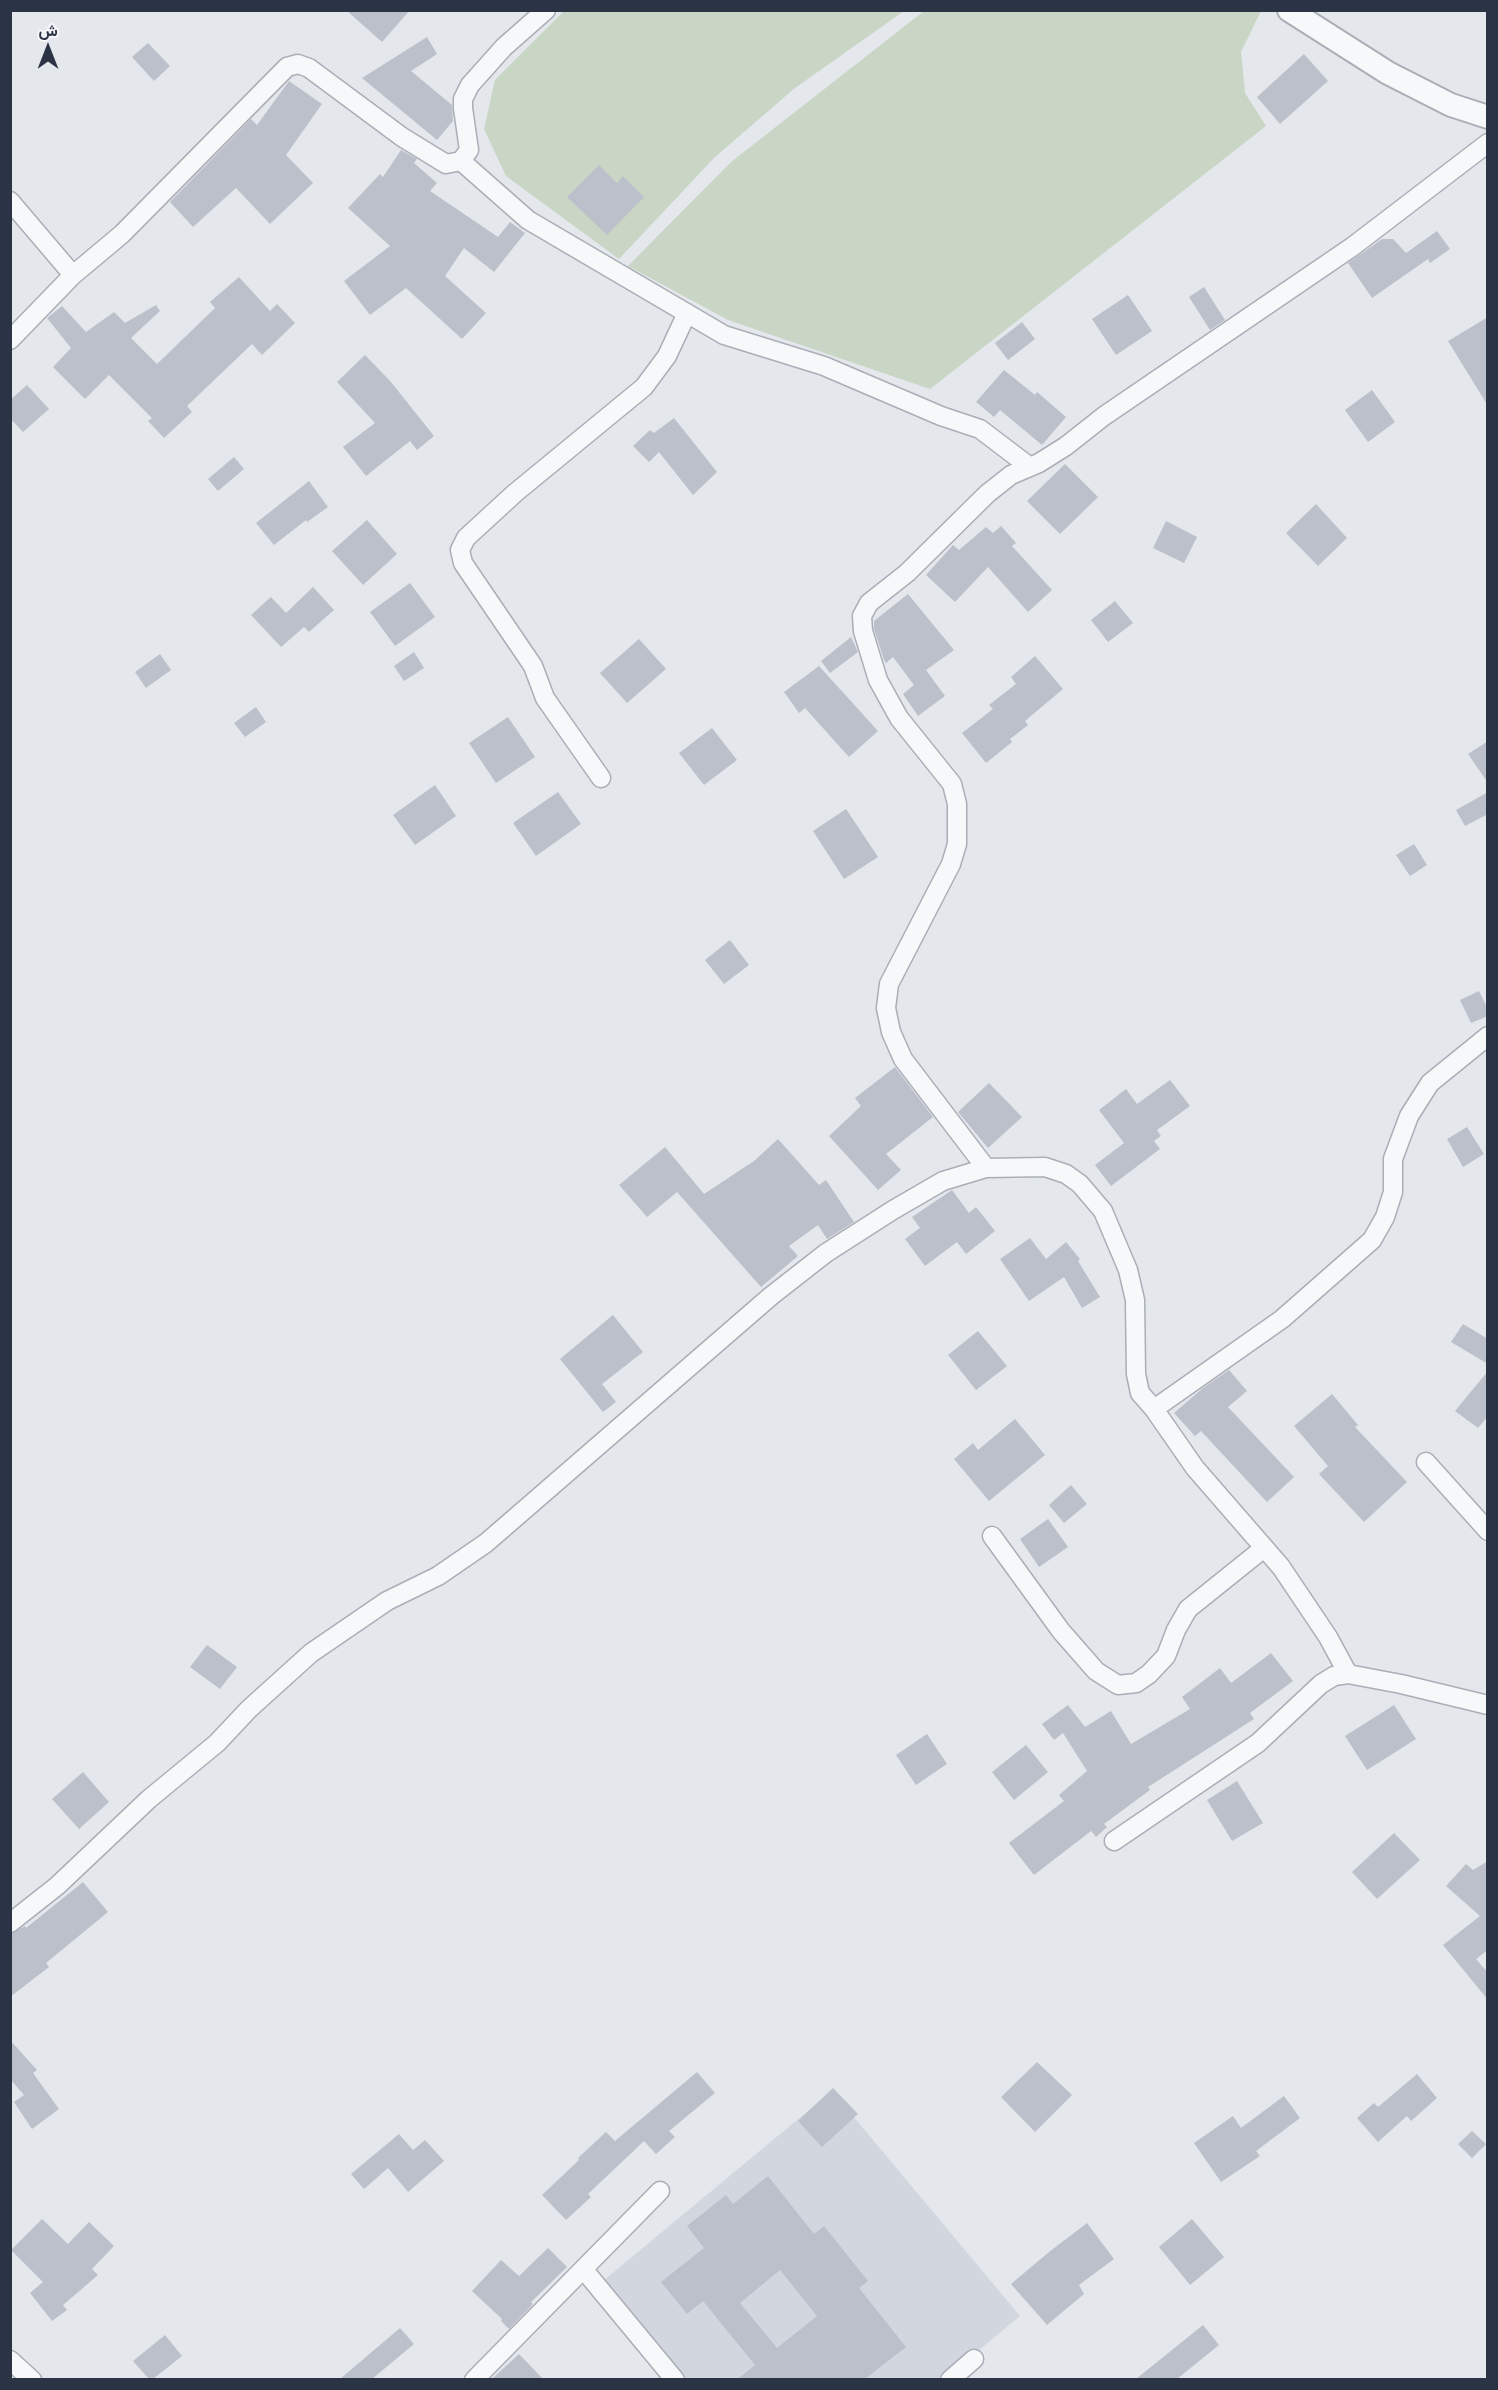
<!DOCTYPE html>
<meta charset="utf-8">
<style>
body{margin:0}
#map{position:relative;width:1498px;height:2390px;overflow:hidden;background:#e4e7ec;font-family:Barlow,Vazirmatn,sans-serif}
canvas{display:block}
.frame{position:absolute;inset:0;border:12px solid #2b3445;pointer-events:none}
.north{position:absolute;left:18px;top:18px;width:60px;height:60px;-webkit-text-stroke:4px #f4f6f9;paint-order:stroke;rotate:0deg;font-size:16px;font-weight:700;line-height:24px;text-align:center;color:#2b3445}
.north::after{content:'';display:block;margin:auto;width:21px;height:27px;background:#2b3445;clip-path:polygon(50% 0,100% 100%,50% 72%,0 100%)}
</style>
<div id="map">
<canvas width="1498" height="2390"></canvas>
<div class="frame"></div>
<div class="north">ش</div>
</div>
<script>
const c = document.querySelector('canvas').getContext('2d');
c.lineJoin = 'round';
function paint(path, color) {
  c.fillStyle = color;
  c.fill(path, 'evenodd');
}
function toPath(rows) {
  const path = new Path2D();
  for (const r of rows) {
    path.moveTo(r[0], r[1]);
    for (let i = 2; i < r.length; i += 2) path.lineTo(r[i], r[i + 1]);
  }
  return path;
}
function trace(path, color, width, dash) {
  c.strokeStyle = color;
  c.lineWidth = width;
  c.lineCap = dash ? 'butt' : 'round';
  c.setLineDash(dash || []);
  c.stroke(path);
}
paint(toPath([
 [832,2091,1020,2316,944,2379,685,2379,603,2281]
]), '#d2d6de');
paint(toPath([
 [564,11,904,11,795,88,715,157,619,259,506,176,484,129,495,80],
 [924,11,1261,11,1241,52,1245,93,1266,126,930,389,728,320,628,266,731,162]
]), '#c9d6c5');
paint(toPath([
 [346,10,410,10,382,42],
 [427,37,437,54,411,71,452,105,453,121,437,140,362,78],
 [148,43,170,66,154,81,132,57],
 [1304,54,1328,81,1280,124,1257,97],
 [289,81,322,104,286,155,313,183,270,224,236,188,193,227,170,202,251,119,257,125],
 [401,150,417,159,414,163,437,183,430,191,498,237,510,222,525,233,494,272,464,248,445,276,486,313,462,339,406,288,370,315,344,281,390,246,348,208,380,174,383,177],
 [599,165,617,183,623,176,644,197,607,235,567,197],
 [1437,231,1450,249,1430,263,1428,259,1372,298,1348,263,1382,239,1393,239,1406,253],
 [239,277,270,311,277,304,295,323,262,355,252,344,187,406,192,412,164,438,148,421,152,418,109,375,85,399,53,367,71,348,47,318,62,306,86,332,114,312,125,323,156,305,160,311,131,338,157,364,215,308,210,302],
 [1204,287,1225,320,1210,330,1189,297],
 [1128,295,1152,331,1116,355,1092,319],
 [1488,317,1488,406,1448,341],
 [1022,322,1035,339,1008,360,995,343],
 [365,355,391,382,434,436,417,450,410,441,366,476,343,447,375,423,337,382],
 [1004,370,1035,395,1037,392,1066,417,1042,445,1000,410,994,417,976,402],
 [27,385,49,409,23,432,10,418,10,400],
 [1372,390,1395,422,1368,442,1345,410],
 [674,418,717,472,693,495,659,452,649,462,633,446,650,430,654,433],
 [234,457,244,469,218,491,208,479],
 [1065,464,1098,497,1060,534,1027,501],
 [309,481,328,507,307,522,306,520,274,545,256,523],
 [1316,504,1347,538,1318,566,1286,533],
 [367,520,397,554,363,585,332,551],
 [1166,521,1197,537,1184,563,1153,548],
 [1001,526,1016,543,1012,546,1052,590,1028,612,988,567,955,602,926,575,953,545,959,550,986,527,993,533],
 [410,583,435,617,395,646,370,612],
 [313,587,334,610,309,632,304,627,281,647,251,615,271,597,286,613],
 [908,594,954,650,926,670,945,696,918,716,903,694,914,685,893,657,886,663,884,660,874,629,874,621],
 [1115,601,1133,623,1108,642,1091,620],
 [851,637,858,652,830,673,821,661],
 [639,639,666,669,627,703,600,673],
 [414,652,424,668,404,681,394,666],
 [160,654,171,670,146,688,135,672],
 [1035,656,1063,689,1025,721,1028,725,1010,739,1012,742,986,763,962,733,993,709,989,705,1016,684,1011,677],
 [819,666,878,731,849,757,805,708,799,713,784,692],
 [256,707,266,722,245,737,234,723],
 [508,717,535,757,496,783,469,743],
 [712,728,737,760,704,785,679,753],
 [1488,741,1488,783,1468,754],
 [435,785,456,816,415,845,393,815],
 [558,792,581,824,536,856,513,823],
 [1488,792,1488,814,1465,826,1456,810],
 [846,809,878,857,844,879,813,831],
 [1414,844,1427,865,1410,876,1396,855],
 [730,940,749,965,724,984,705,960],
 [1479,991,1488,1009,1488,1016,1471,1023,1460,1000],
 [895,1067,933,1117,886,1154,901,1170,878,1190,829,1136,861,1106,855,1098],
 [1170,1080,1190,1106,1157,1130,1161,1136,1154,1141,1160,1149,1111,1186,1095,1165,1124,1143,1099,1110,1126,1089,1137,1104],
 [989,1083,1022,1117,988,1148,958,1112],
 [1467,1127,1484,1154,1463,1167,1447,1139],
 [778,1139,819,1185,826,1180,854,1222,827,1239,818,1225,789,1246,798,1256,761,1287,677,1192,647,1217,619,1185,665,1147,704,1194,754,1161],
 [952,1190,969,1213,976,1207,995,1231,966,1254,957,1242,925,1266,905,1239,920,1228,912,1217],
 [1030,1238,1046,1259,1066,1242,1080,1259,1078,1261,1100,1297,1082,1308,1064,1277,1029,1301,1000,1259],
 [613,1315,643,1352,602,1384,616,1402,603,1412,560,1359],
 [1463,1324,1488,1339,1488,1364,1451,1342],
 [978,1331,1007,1366,976,1390,948,1355],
 [1229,1370,1247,1391,1228,1407,1294,1477,1267,1502,1201,1431,1195,1436,1174,1413,1203,1388],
 [1488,1371,1488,1416,1478,1428,1455,1411],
 [1332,1394,1358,1425,1355,1427,1407,1482,1364,1522,1319,1474,1328,1466,1294,1426],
 [1015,1419,1045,1455,989,1501,954,1459,973,1443,978,1450],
 [1071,1485,1087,1504,1064,1523,1049,1505],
 [1048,1519,1068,1547,1039,1567,1020,1539],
 [207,1645,237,1667,220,1689,190,1667],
 [1271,1653,1293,1681,1250,1713,1254,1719,1148,1787,1150,1790,1104,1824,1107,1827,1096,1837,1091,1831,1034,1875,1009,1843,1064,1801,1059,1795,1087,1771,1063,1733,1054,1740,1042,1724,1068,1705,1085,1727,1111,1711,1131,1744,1190,1709,1182,1697,1220,1668,1231,1683],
 [1394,1705,1416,1739,1367,1770,1345,1736],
 [927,1734,947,1764,916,1785,896,1755],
 [1026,1745,1048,1772,1014,1800,992,1772],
 [83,1772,109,1802,79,1829,52,1799],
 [1237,1781,1263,1823,1232,1841,1207,1800],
 [1394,1833,1420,1860,1377,1899,1352,1872],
 [1488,1861,1488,1950,1476,1959,1488,1973,1488,2000,1443,1945,1480,1916,1446,1886,1466,1864,1473,1870],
 [83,1882,108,1912,46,1963,49,1967,10,1997,10,1934,25,1926,26,1928],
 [10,2040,37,2070,33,2073,59,2109,32,2129,14,2102,24,2095,10,2079],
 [1037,2062,1072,2095,1035,2132,1001,2097],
 [697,2072,715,2093,669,2131,675,2137,656,2154,644,2141,588,2194,591,2197,566,2220,542,2195,579,2160,578,2158,606,2132,615,2141],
 [1417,2074,1437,2098,1411,2121,1407,2116,1378,2142,1357,2118,1374,2103,1378,2107],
 [833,2088,858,2114,822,2147,798,2121],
 [1284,2096,1300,2118,1256,2151,1260,2156,1221,2182,1194,2143,1233,2116,1241,2128],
 [1472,2131,1486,2144,1472,2158,1458,2144],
 [399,2134,413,2150,425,2140,444,2161,408,2192,388,2168,364,2189,351,2174],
 [768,2176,814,2234,824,2226,868,2281,859,2288,906,2347,865,2379,738,2379,755,2365,703,2301,687,2314,661,2282,704,2248,687,2226,726,2195,733,2204],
 [780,2270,817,2316,777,2348,740,2303],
 [42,2219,68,2244,89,2222,114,2246,92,2269,98,2275,63,2305,67,2310,52,2321,30,2293,43,2282,11,2250],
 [1192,2219,1224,2257,1190,2285,1159,2247],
 [1087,2223,1114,2259,1079,2285,1084,2294,1047,2325,1011,2284,1049,2252],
 [548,2248,567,2267,531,2302,533,2304,509,2329,501,2321,502,2319,472,2291,501,2260,519,2276],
 [1203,2325,1219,2345,1177,2379,1136,2379],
 [400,2328,414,2344,372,2379,340,2379],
 [165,2335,182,2356,153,2379,149,2379,133,2361],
 [519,2354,543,2379,492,2379]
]), '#bbc0ca');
const minor = toPath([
 [461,161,528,220,724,335,824,366,941,416,980,429,1030,467],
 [10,201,73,275],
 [10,340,73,275,122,234,287,67,298,64,309,68,402,137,446,164,461,161,469,150,463,108,463,99,470,85,504,47,546,10],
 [601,778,545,698,533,666,463,563,460,550,466,538,515,493,644,387,667,356,687,313],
 [986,1168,903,1059,891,1032,886,1008,889,984,951,864,957,844,957,804,952,784,899,718,878,680,863,631,862,616,869,603,907,573,987,494,1011,475,1039,463,1066,446,1104,416,1352,247,1488,143],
 [1154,1409,1282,1319,1372,1240,1385,1217,1393,1192,1393,1159,1409,1116,1430,1083,1488,1036],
 [1426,1462,1488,1531],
 [992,1536,1061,1631,1096,1671,1118,1685,1136,1683,1149,1674,1166,1656,1176,1630,1188,1609,1264,1548],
 [1114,1841,1258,1743,1321,1684,1334,1676,1348,1674,1401,1684,1488,1705],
 [10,1923,57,1886,149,1799,217,1743,249,1709,311,1653,387,1601,438,1576,486,1543,771,1296,826,1253,893,1210,943,1181,986,1168,1045,1167,1066,1174,1080,1184,1103,1211,1128,1270,1135,1300,1136,1374,1140,1393,1154,1409,1195,1468,1281,1567,1328,1637,1348,1674],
 [584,2270,675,2380],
 [10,2360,32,2380],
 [474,2380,660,2191],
 [950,2380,974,2359]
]);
const tertiary = toPath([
 [1289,10,1388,73,1451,105,1488,117]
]);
trace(minor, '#a9aeb7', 21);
trace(tertiary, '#a9aeb7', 26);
trace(minor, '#f7f8fa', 18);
trace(tertiary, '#f7f8fa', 22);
</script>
